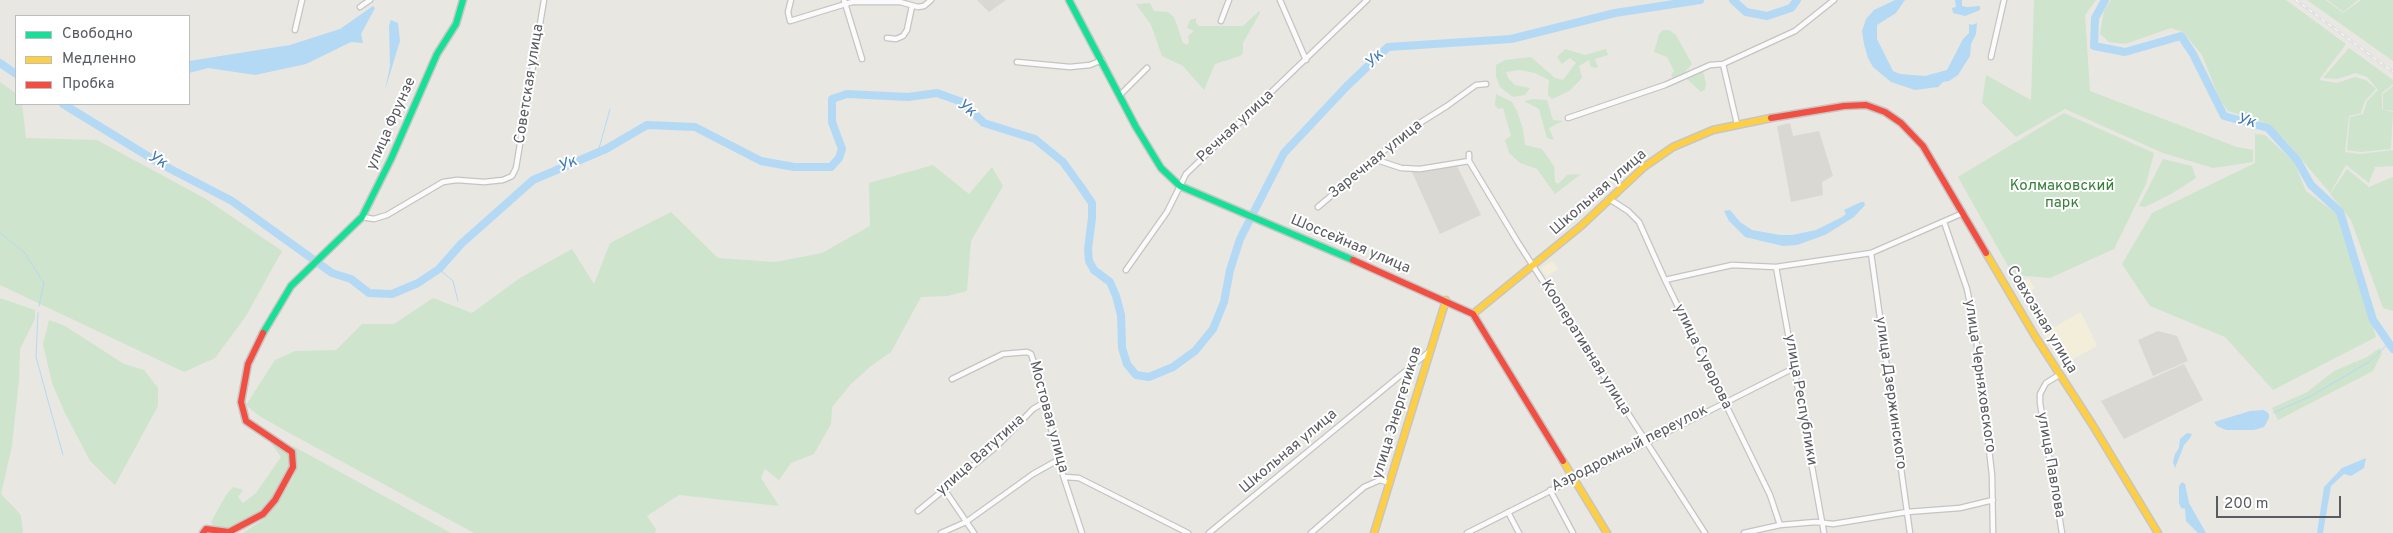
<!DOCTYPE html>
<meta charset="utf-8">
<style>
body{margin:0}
#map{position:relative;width:2393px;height:533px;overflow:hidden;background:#e8e7e2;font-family:Overpass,sans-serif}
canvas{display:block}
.legend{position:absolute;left:15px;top:15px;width:175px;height:90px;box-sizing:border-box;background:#fff;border:1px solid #bcbdbf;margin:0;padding:6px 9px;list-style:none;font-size:15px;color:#585b60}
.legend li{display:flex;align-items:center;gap:10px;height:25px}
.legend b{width:25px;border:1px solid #bcbdbf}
.scale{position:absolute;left:2216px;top:496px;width:125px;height:22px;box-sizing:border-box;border:2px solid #585b60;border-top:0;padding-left:6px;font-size:15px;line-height:18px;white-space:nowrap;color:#585b60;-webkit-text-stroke:4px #fff;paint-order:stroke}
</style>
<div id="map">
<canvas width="2393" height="533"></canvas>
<ul class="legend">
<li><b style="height:6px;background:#16e098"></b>Свободно</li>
<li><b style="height:6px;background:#ffcf43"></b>Медленно</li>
<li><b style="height:6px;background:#f24e42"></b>Пробка</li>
</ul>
<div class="scale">200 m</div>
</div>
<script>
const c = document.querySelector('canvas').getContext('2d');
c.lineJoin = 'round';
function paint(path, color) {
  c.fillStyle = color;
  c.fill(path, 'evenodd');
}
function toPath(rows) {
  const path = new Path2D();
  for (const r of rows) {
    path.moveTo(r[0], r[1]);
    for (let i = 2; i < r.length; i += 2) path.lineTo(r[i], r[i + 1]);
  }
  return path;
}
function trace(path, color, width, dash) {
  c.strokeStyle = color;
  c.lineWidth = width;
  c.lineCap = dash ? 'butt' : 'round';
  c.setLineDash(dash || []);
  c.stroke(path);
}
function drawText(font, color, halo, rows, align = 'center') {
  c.font = font + ' Overpass,sans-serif';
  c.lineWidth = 4;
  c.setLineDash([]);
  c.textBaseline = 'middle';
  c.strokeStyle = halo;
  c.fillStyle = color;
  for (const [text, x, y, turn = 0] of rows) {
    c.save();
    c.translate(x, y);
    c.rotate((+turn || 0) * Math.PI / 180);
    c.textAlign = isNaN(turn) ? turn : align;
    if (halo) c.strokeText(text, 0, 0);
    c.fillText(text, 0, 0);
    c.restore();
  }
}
paint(toPath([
 [1552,261,1558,269,1546,277,1541,268],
 [2028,278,2035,288,2024,295,2018,285],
 [2081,312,2097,346,2062,365,2043,333],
 [1403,376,1415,387,1408,395,1396,384]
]), '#f3eeda');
paint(toPath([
 [1790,123,1793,136,1819,131,1833,176,1822,182,1823,195,1791,202,1777,126],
 [1456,164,1481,215,1440,234,1412,172],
 [2158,331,2177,336,2188,361,2153,376,2138,340],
 [2184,364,2203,400,2124,439,2101,401]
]), '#d9d8d3');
paint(toPath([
 [977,0,1006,0,989,12]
]), '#dad8d1');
paint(toPath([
 [2034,0,2096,0,2085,15,2090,91,2237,147,2253,150,2253,162,2213,168,2163,153,2065,109,2016,137,1982,103,1986,75,2031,100],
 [2111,0,2286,0,2346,44,2319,80,2337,83,2355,77,2366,80,2376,89,2365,101,2361,113,2349,116,2345,152,2360,154,2393,150,2393,166,2375,167,2369,183,2346,165,2330,193,2284,139,2263,122,2228,111,2220,100,2202,55,2183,32,2171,28,2125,44,2109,42,2100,34,2104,10],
 [2307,0,2326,0,2343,13,2361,0,2393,0,2393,61],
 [2328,0,2358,0,2343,12],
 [1150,3,1154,11,1168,12,1174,17,1183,43,1187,45,1189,42,1188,36,1194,31,1187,28,1190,20,1196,18,1196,23,1199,26,1243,26,1259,11,1260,13,1243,43,1243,53,1240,56,1215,64,1204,90,1183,66,1162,56,1151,25,1136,4],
 [1663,30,1669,30,1676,35,1692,64,1683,74,1673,78,1671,75,1674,71,1667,57,1654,52,1659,34],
 [2349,48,2393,80,2393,84,2382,93,2382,109,2393,112,2391,149,2360,152,2347,150,2350,117,2363,114,2367,101,2378,90,2367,77,2356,73,2337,79,2323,78],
 [1565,49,1585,55,1606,49,1608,55,1595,59,1598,68,1591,67,1589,60,1579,66,1582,78,1569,91,1552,99,1548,95,1549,80,1535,73,1520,70,1506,72,1508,78,1515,85,1530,88,1525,95,1513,97,1500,87,1496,76,1496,65,1505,60,1531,57,1555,78,1563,80,1576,63,1570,58,1562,64,1557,57],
 [1703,71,1706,84,1705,89,1701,92,1686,78],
 [0,82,16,93,16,104,22,104,26,138,97,140,206,199,282,251,246,316,215,358,184,372,0,285],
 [2393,86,2393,111,2383,109,2383,94],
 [1496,94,1512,102,1517,111,1523,129,1525,145,1542,149,1554,166,1555,182,1558,184,1567,175,1581,174,1555,194,1537,169,1520,163,1509,153,1505,140,1511,136,1503,108,1498,109,1495,105],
 [1533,99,1547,100,1553,120,1563,121,1549,128,1554,140,1547,138,1539,109,1524,101],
 [2064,113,2154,153,2146,184,2114,249,2050,278,2013,275,1958,177],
 [2255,134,2265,135,2294,162,2306,191,2338,215,2376,337,2273,390,2225,337,2150,306,2122,264,2152,213,2255,163],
 [2163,159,2192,166,2196,178,2171,194,2145,207,2139,206],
 [933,165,969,194,992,167,1003,186,971,241,967,291,947,296,921,297,891,352,871,366,851,384,832,407,831,424,814,454,791,463,779,480,765,469,761,478,779,506,679,495,647,516,656,529,655,533,474,533,291,434,258,415,246,405,275,360,295,351,336,350,362,324,394,324,433,298,472,313,520,278,572,249,594,284,610,243,671,212,718,258,775,262,822,253,870,226,869,183],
 [2347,169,2369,187,2393,177,2393,311,2383,308,2351,220,2330,194],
 [0,298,35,310,35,319,20,349,19,380,12,446,1,494,21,515,23,533,0,533],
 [49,320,65,326,124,364,144,370,158,388,158,406,115,485,90,461,64,411,52,383,43,344],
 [2380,348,2382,353,2373,371,2278,420,2272,408,2307,392,2334,371,2367,357],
 [268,439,290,453,291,466,281,487,263,513,230,530,216,529,211,522,226,495,233,487,243,490,238,497,243,503,256,493,281,457],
 [293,446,451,533,243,533,264,519,281,498,293,478,297,463]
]), '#cfe4cd');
paint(toPath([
 [1895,0,1905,0,1896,13,1877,25,1877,39,1893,71,1900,74,1925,76,1947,70,1963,39,1969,33,1969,24,1972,25,1977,23,1976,34,1971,44,1970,56,1958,75,1949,81,1943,82,1938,87,1915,90,1891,82,1873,67,1868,58,1864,44,1862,31,1866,19,1874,10],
 [1955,0,1962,0,1962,6,1967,7,1980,6,1980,10,1965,16,1953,13,1952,8,1956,7],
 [373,6,375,8,361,34,363,43,351,42,306,64,255,75,208,68,189,73,189,61,290,45,340,29],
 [391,20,398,23,400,41,385,90,390,66,389,26],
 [1861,202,1864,202,1865,205,1854,217,1825,235,1797,245,1783,246,1745,237,1729,221,1724,211,1730,210,1740,222,1752,230,1780,235,1792,235,1816,230,1842,217,1846,214,1844,210],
 [2264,410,2269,414,2269,418,2264,427,2254,430,2226,430,2217,426,2214,422,2250,411],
 [2187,433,2192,434,2190,438,2184,445,2175,468,2173,462,2175,454,2179,448,2180,439],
 [2366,458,2364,468,2351,476,2344,474,2331,486,2323,533,2317,533,2324,487,2342,468],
 [2182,482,2185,484,2189,503,2206,533,2198,533,2186,521,2185,509,2181,508,2179,503,2179,486]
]), '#b4d9f4');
trace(toPath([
 [598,152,610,109],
 [0,233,24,252,44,283,39,306],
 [439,269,453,281,458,301],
 [38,313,36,357,63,455],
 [2273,413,2311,396,2369,362,2389,343]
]), '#b4d9f4', 1);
trace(toPath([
 [1733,0,1746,12,1767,16,1791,8,1797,0],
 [2105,0,2095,18,2094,46,2125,52,2181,36,2193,54,2224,116,2268,128,2297,160,2311,185,2340,212,2373,320,2393,349],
 [0,63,16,74],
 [63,104,159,163,232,201,332,273,351,279,369,293,392,294,418,283,439,269,461,244,533,180,606,149,647,125,695,127,761,161,794,167,831,167,839,158,842,149,832,122,832,99,847,94,908,97,937,93,962,102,984,123,1035,139,1063,162,1079,184,1092,203,1092,218,1088,249,1089,261,1094,270,1110,282,1116,296,1121,315,1122,348,1127,364,1136,375,1149,377,1173,367,1195,351,1213,329,1224,302,1230,270,1240,239,1284,153,1347,86,1388,47,1511,39,1615,13,1700,0]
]), '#b4d9f4', 8);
const street = toPath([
 [791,0,788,12,790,21,852,2,900,2,900,0],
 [844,0,862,59],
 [1280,0,1306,60],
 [900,2,918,7,924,6,931,0],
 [360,7,370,0],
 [1221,21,1229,0],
 [295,30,302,0],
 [887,38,896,39,903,36,907,30,912,6],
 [1991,57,2004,0],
 [1017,62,1070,67,1090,65,1102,60],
 [1723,64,1737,124],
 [1120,95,1147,68],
 [1568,118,1665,85,1710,65,1723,64,1795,31,1834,0],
 [1469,154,1469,161,1517,241,1705,533],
 [1374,159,1401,168,1420,169,1469,161],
 [1611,200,1628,211,1639,222,1665,280,1770,495,1780,525],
 [1318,207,1407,131,1447,106,1476,85,1486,84],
 [362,217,374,219,387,215,443,182,457,180,484,182,503,180,512,176,516,168,544,0],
 [1944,222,1967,289,1975,329,1992,475,1993,533],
 [1871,253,1910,533],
 [1776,267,1824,533],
 [1126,270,1167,212,1186,174,1367,0],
 [1665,280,1732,265,1776,267,1871,253,1963,213],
 [2059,375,2046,383,2040,394,2040,403,2062,533],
 [952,379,1003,354,1027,352,1031,354,1041,383,1058,460,1082,533],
 [1065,477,1079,478,1188,533],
 [944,489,974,533],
 [1550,490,1573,533],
 [918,511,997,446,1033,409,1045,402],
 [1508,512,1519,533],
 [941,533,966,522,1033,474,1058,460],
 [1209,533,1430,351],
 [1311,533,1364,487,1380,480,1390,483],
 [1467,533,1794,368],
 [1744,533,1780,525,1816,522,1833,524,1907,512,1960,508,1993,500]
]);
const fast = toPath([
 [1069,0,1136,127,1161,168,1180,186,1353,260],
 [263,333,291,286,362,217,391,159,437,54,456,24,463,0]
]);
const slow = toPath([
 [1986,253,2035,336,2092,424,2158,533],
 [1473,314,1581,226,1644,167,1673,147,1713,130,1771,118],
 [1563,461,1607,533],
 [1374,533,1446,300]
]);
const jam = toPath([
 [1771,118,1844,106,1866,105,1885,112,1901,123,1923,146,1986,253],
 [1353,260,1473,314,1563,461],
 [203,533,206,529,229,532,263,514,275,500,293,467,292,452,246,421,241,402,248,364,263,333]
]);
trace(street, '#c4c4c3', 7);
trace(fast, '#c5c6c5', 9);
trace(slow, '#c5c6c5', 9);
trace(jam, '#c5c6c5', 9);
trace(street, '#fcfbfb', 4.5);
trace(fast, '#16e098', 6);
trace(slow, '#ffcf43', 6);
trace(jam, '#f24e42', 6);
const rail = toPath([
 [2296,0,2393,72]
]);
trace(rail, '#e0e1e0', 3);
trace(rail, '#fff', 1, [4]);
drawText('15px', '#585b60', '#fff', [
 ["Советская улица",530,84,-81],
 ["улица Фрунзе",392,124,-66],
 ["Речная улица",1236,127,-43],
 ["Заречная улица",1376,160,-39],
 ["Школьная улица",1599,193,-41],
 ["Шоссейная улица",1350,245,23],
 ["Совхозная улица",2041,320,59],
 ["Кооперативная улица",1585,348,58],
 ["улица Суворова",1702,357,64],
 ["улица Черняховского",1979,376,82],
 ["улица Дзержинского",1890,393,82],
 ["улица Республики",1800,400,80],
 ["улица Энергетиков",1398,413,-73],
 ["Мостовая улица",1048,417,75],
 ["Аэродромный переулок",1630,449,-27],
 ["Школьная улица",1289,452,-40],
 ["улица Ватутина",981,456,-42],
 ["улица Павлова",2050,465,80]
]);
drawText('15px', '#36803a', '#fff', [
 ["Колмаковский",2062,187],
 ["парк",2062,204]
]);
drawText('italic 16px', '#4079b4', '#fff', [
 ["Ук",1375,60,-45],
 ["Ук",966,109,37],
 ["Ук",2246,122,15],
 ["Ук",157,161,30],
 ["Ук",568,165,-23]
]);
</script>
